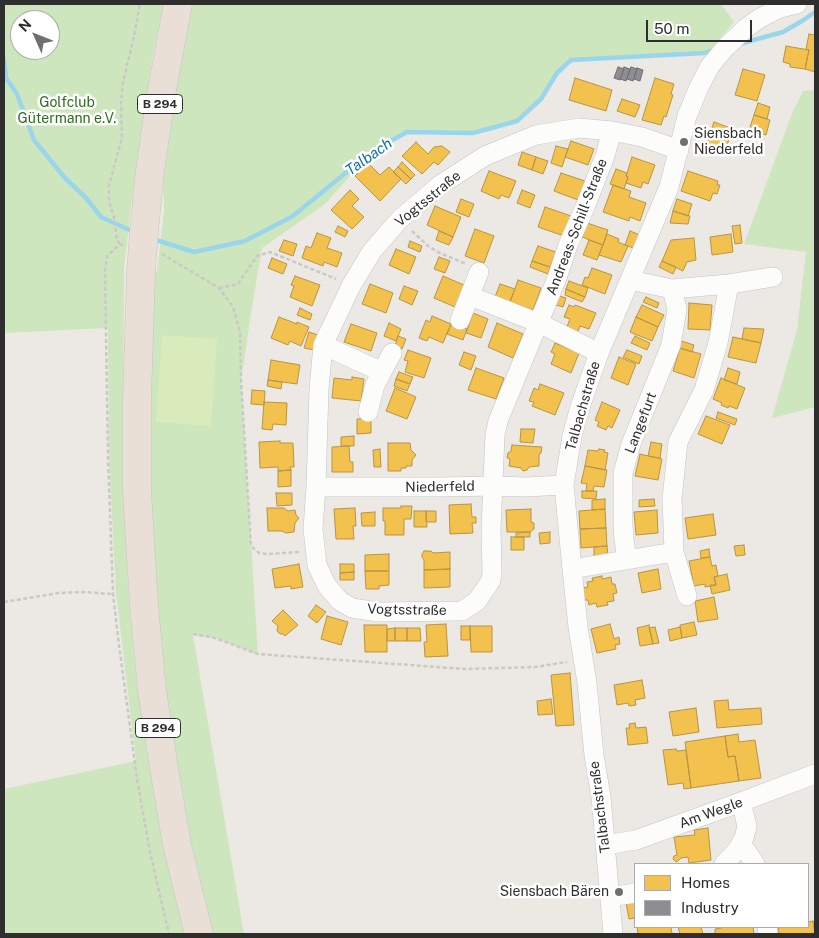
<!DOCTYPE html>
<meta charset="utf-8">
<style>
body{margin:0}
#map{position:relative;width:819px;height:938px;overflow:hidden;background:#ece8e4;font-family:"Public Sans",sans-serif}
canvas{display:block}
.frame{position:absolute;inset:0;border:5px solid #2e2e2e;pointer-events:none}
.legend{position:absolute;left:634px;top:863px;width:175px;height:65px;box-sizing:border-box;background:#fff;border:1px solid #ababab;margin:0;padding:6px 9px;list-style:none;font-size:15px;color:#2e2e2e}
.legend li{display:flex;align-items:center;gap:10px;height:25px}
.legend b{width:25px;border:1px solid #ababab}
.north{position:absolute;left:10px;top:10px;width:50px;height:50px;box-sizing:border-box;background:#fff;border:1px solid #ababab;border-radius:50%;rotate:314deg;font-size:14px;font-weight:700;line-height:20px;text-align:center;color:#2e2e2e}
.north::after{content:'';display:block;margin:auto;width:18px;height:22px;background:#706f6e;clip-path:polygon(50% 0,100% 100%,50% 72%,0 100%)}
.scale{position:absolute;left:646px;top:20px;width:106px;height:22px;box-sizing:border-box;border:2px solid #2e2e2e;border-top:0;padding-left:6px;font-size:15px;line-height:18px;white-space:nowrap;color:#2e2e2e;-webkit-text-stroke:4px #fff;paint-order:stroke}
</style>
<div id="map">
<canvas width="819" height="938"></canvas>
<div class="frame"></div>
<ul class="legend">
<li><b style="height:14px;background:#f2c14e"></b>Homes</li>
<li><b style="height:14px;background:#8d8d92"></b>Industry</li>
</ul>
<div class="north">N</div>
<div class="scale">50 m</div>
</div>
<script>
const c = document.querySelector('canvas').getContext('2d');
c.lineJoin = 'round';
function paint(path, color) {
  c.fillStyle = color;
  c.fill(path, 'evenodd');
}
function toPath(rows) {
  const path = new Path2D();
  for (const r of rows) {
    path.moveTo(r[0], r[1]);
    for (let i = 2; i < r.length; i += 2) path.lineTo(r[i], r[i + 1]);
  }
  return path;
}
function trace(path, color, width, dash) {
  c.strokeStyle = color;
  c.lineWidth = width;
  c.lineCap = dash ? 'butt' : 'round';
  c.setLineDash(dash || []);
  c.stroke(path);
}
function drawText(font, color, halo, rows, align = 'center') {
  c.font = font + ' "Public Sans",sans-serif';
  c.lineWidth = 5;
  c.setLineDash([]);
  c.textBaseline = 'middle';
  c.strokeStyle = halo;
  c.fillStyle = color;
  for (const [text, x, y, turn = 0] of rows) {
    c.save();
    c.translate(x, y);
    c.rotate((+turn || 0) * Math.PI / 180);
    c.textAlign = isNaN(turn) ? turn : align;
    if (halo) c.strokeText(text, 0, 0);
    c.fillText(text, 0, 0);
    c.restore();
  }
}
paint(toPath([
 [4,4,164,4,152,60,131,207,124,269,123,461,128,589,137,686,165,846,184,934,4,934,4,789,136,761,116,593,109,458,108,329,106,328,4,333],
 [20,20,50,20,50,50,20,50],
 [191,4,721,4,734,22,708,53,571,60,557,73,541,99,517,121,473,133,407,132,371,152,325,204,262,248,251,313,241,381,258,654,215,638,193,635,244,934,211,934,189,845,173,760,155,591,148,427,153,272,157,272,164,211,163,179,180,56],
 [815,90,815,407,772,418,797,330,806,252,744,244,793,111,803,91]
]), '#cee6be');
paint(toPath([
 [162,335,217,339,211,426,156,422]
]), '#d9eabb');
const homes = toPath([
 [809,34,815,35,815,72,805,69,809,50,806,49,809,34],
 [786,46,809,50,805,69,790,67,790,64,783,62,786,46],
 [743,69,765,75,757,101,735,95,743,69],
 [575,78,612,90,606,111,569,100,575,78],
 [655,78,674,84,671,94,673,95,666,117,664,116,661,125,642,120,655,78],
 [622,99,640,105,635,117,617,111,622,99],
 [758,103,770,107,767,119,754,115,758,103],
 [754,115,770,120,766,135,749,130,754,115],
 [714,122,733,129,725,150,706,144,714,122],
 [571,141,594,149,588,165,565,157,571,141],
 [416,142,428,154,434,147,442,146,450,152,438,165,434,162,422,174,402,156,416,142],
 [556,146,568,149,562,167,551,163,556,146],
 [522,152,536,157,532,170,518,165,522,152],
 [536,157,548,161,543,174,532,170,536,157],
 [632,157,655,165,648,184,643,182,641,188,626,183,628,177,626,176,632,157],
 [402,162,415,175,411,179,398,167,402,162],
 [368,163,380,175,389,167,401,179,380,201,355,176,368,163],
 [398,167,411,179,406,184,393,172,398,167],
 [616,169,627,173,626,176,628,177,624,189,610,184,616,169],
 [489,171,516,181,509,198,501,195,499,199,481,191,489,171],
 [688,171,718,181,717,185,720,185,717,194,713,193,710,201,681,191,688,171],
 [561,173,585,181,578,200,554,191,561,173],
 [613,185,631,191,629,197,646,203,640,221,630,217,629,221,603,212,613,185],
 [350,190,359,199,352,206,364,217,352,229,331,210,350,190],
 [522,190,535,195,530,208,517,203,522,190],
 [461,199,474,204,469,217,456,212,461,199],
 [677,199,692,204,688,216,673,211,677,199],
 [435,206,461,217,453,237,427,225,435,206],
 [545,207,571,216,564,236,538,227,545,207],
 [673,211,690,216,688,224,670,223,673,211],
 [587,223,608,230,603,245,582,237,587,223],
 [740,225,742,243,735,244,732,226,740,225],
 [338,226,348,231,345,237,335,232,338,226],
 [475,229,494,236,484,263,465,256,475,229],
 [439,231,453,237,449,245,436,240,439,231],
 [630,231,640,235,636,249,625,245,630,231],
 [317,233,331,238,327,248,342,253,337,267,324,262,323,266,302,258,306,246,311,248,317,233],
 [607,234,619,239,618,242,628,246,621,262,599,255,607,234],
 [731,234,733,252,712,255,710,237,731,234],
 [694,238,696,260,687,262,683,271,662,261,671,240,694,238],
 [284,240,297,244,293,256,279,251,284,240],
 [589,240,603,245,597,260,583,255,589,240],
 [410,241,422,246,420,252,408,247,410,241],
 [538,246,556,252,550,267,532,261,538,246],
 [396,249,416,257,409,274,389,265,396,249],
 [439,257,450,261,445,273,434,269,439,257],
 [272,258,287,264,283,274,268,268,272,258],
 [532,261,550,267,548,274,530,267,532,261],
 [662,261,676,267,673,274,659,267,662,261],
 [592,268,612,275,605,294,582,285,585,277,588,278,592,268],
 [295,276,320,285,312,306,290,297,294,286,291,285,295,276],
 [443,276,464,285,455,307,434,298,443,276],
 [518,280,541,288,533,310,510,302,518,280],
 [569,281,588,288,585,297,566,289,569,281],
 [370,284,393,293,386,313,362,304,370,284],
 [500,284,515,289,510,302,495,297,500,284],
 [404,286,418,291,412,305,399,299,404,286],
 [566,289,585,297,582,302,565,295,566,289],
 [556,295,566,298,563,307,553,304,556,295],
 [646,297,659,303,657,308,643,302,646,297],
 [689,303,712,305,710,330,688,329,689,303],
 [569,305,574,307,575,305,596,313,589,329,580,326,577,334,566,329,570,319,564,317,569,305],
 [642,305,664,315,658,327,636,317,642,305],
 [300,308,312,314,310,320,297,315,300,308],
 [473,313,488,319,481,338,466,333,473,313],
 [432,316,451,324,443,343,429,337,427,341,419,338,426,320,430,322,432,316],
 [279,317,297,324,297,322,309,327,301,346,290,341,288,345,271,338,279,317],
 [636,317,658,327,652,341,630,332,636,317],
 [389,323,401,329,396,341,384,336,389,323],
 [497,323,523,334,513,358,488,347,497,323],
 [351,324,377,333,371,351,344,342,351,324],
 [451,324,467,329,463,340,447,334,451,324],
 [744,328,764,329,761,343,742,339,744,328],
 [309,332,318,335,314,350,304,348,309,332],
 [398,336,406,339,402,349,395,346,398,336],
 [635,336,650,343,647,350,631,343,635,336],
 [733,337,761,343,756,363,728,357,733,337],
 [678,340,694,345,692,352,676,347,678,340],
 [555,343,579,353,571,373,551,364,555,354,551,352,555,343],
 [680,348,701,354,694,378,673,371,680,348],
 [408,350,431,358,424,378,405,372,408,361,404,360,408,350],
 [627,350,642,356,639,364,623,357,627,350],
 [464,352,476,356,471,370,459,365,464,352],
 [619,357,636,364,628,385,611,378,619,357],
 [271,360,300,365,297,384,268,380,271,360],
 [476,368,504,378,496,399,468,390,476,368],
 [728,368,740,372,737,384,724,380,728,368],
 [399,372,413,377,410,384,396,379,399,372],
 [352,377,364,379,361,401,332,398,334,378,352,380,352,377],
 [721,378,745,388,737,409,729,406,728,408,721,405,722,403,713,399,721,378],
 [396,379,410,384,407,391,394,386,396,379],
 [268,380,282,382,281,389,267,386,268,380],
 [540,384,564,393,555,415,532,406,534,402,529,401,534,388,538,390,540,384],
 [395,388,416,397,407,419,386,411,395,388],
 [252,390,265,391,264,405,251,404,252,390],
 [264,402,287,403,286,425,273,424,272,430,262,429,264,402],
 [602,402,620,410,612,428,608,426,606,430,597,426,599,422,595,420,602,402],
 [718,412,737,419,735,425,716,418,718,412],
 [706,416,730,425,722,444,698,434,706,416],
 [371,418,371,433,357,434,357,419,371,418],
 [521,429,535,429,533,443,520,442,521,429],
 [354,436,354,446,341,446,341,437,354,436],
 [280,441,280,443,293,443,294,467,290,467,291,470,278,471,278,467,260,468,259,442,280,441],
 [651,442,662,444,660,458,648,456,651,442],
 [388,443,410,443,411,450,416,455,412,460,412,466,406,466,406,468,401,468,401,471,388,471,388,443],
 [512,445,542,447,541,453,539,454,539,466,529,467,527,470,523,471,521,468,509,466,510,459,507,458,508,453,511,451,512,445],
 [349,446,350,462,353,462,353,472,332,472,332,447,349,446],
 [380,449,381,467,374,467,373,450,380,449],
 [599,449,605,450,604,452,608,453,605,470,585,466,588,450,598,451,599,449],
 [640,454,662,459,658,480,635,476,640,454],
 [585,466,607,470,604,487,594,486,593,491,586,491,587,484,581,483,585,466],
 [291,470,291,486,278,487,278,471,291,470],
 [582,491,597,491,596,499,582,498,582,491],
 [276,493,292,493,292,505,277,506,276,493],
 [605,499,605,509,592,510,592,500,605,499],
 [654,499,655,506,639,507,639,500,654,499],
 [471,504,472,517,476,517,476,523,472,523,473,533,450,534,449,505,471,504],
 [401,506,412,506,411,519,404,519,404,535,385,535,385,521,383,521,383,508,401,508,401,506],
 [267,508,284,508,288,511,295,510,296,515,299,518,295,523,294,532,286,533,282,531,268,531,267,508],
 [355,508,356,526,353,526,354,539,336,539,334,509,355,508],
 [531,509,531,522,534,523,534,529,530,532,507,532,506,510,531,509],
 [605,509,606,528,580,529,579,511,605,509],
 [657,510,658,533,636,535,634,512,657,510],
 [414,511,426,511,427,527,414,527,414,511],
 [426,511,436,511,436,522,426,522,426,511],
 [375,512,375,526,362,526,361,513,375,512],
 [713,514,716,535,688,539,685,518,713,514],
 [606,528,607,546,581,548,580,529,606,528],
 [530,532,530,537,516,537,516,533,530,532],
 [550,532,550,543,540,544,539,533,550,532],
 [511,537,524,537,524,550,511,550,511,537],
 [744,545,745,555,736,556,734,546,744,545],
 [607,546,608,556,594,557,594,547,607,546],
 [709,549,710,557,701,558,700,551,709,549],
 [424,551,431,551,433,553,450,552,450,569,424,570,424,560,422,557,422,554,424,551],
 [389,554,389,571,365,571,365,555,389,554],
 [710,557,712,566,716,565,718,576,714,577,716,585,705,587,705,584,694,586,689,561,710,557],
 [299,564,303,587,291,589,291,586,275,588,272,569,299,564],
 [340,564,354,564,354,572,340,573,340,564],
 [450,569,450,587,424,588,424,570,450,569],
 [658,569,661,589,642,593,638,573,658,569],
 [365,571,389,571,389,585,379,586,379,589,366,589,365,571],
 [354,572,354,580,340,580,340,573,354,572],
 [727,574,730,590,712,594,710,585,716,585,714,577,727,574],
 [602,576,602,579,611,577,612,584,615,584,617,593,613,594,614,601,607,602,608,605,597,607,596,603,589,605,588,600,584,600,582,588,588,587,587,582,593,581,592,578,602,576],
 [714,597,718,619,698,622,695,601,714,597],
 [316,605,326,612,317,623,308,616,316,605],
 [283,610,298,625,285,636,283,634,280,634,277,631,278,626,272,621,283,610],
 [327,616,348,622,341,645,321,639,327,616],
 [694,622,697,635,682,638,680,625,694,622],
 [446,624,448,656,425,657,424,642,427,642,426,625,446,624],
 [610,624,614,639,619,637,620,644,615,645,616,649,597,653,591,629,610,624],
 [364,625,387,625,387,652,365,652,364,625],
 [649,625,653,644,640,646,637,628,649,625],
 [461,626,470,626,470,640,461,640,461,626],
 [470,626,492,626,492,652,471,652,470,626],
 [655,627,659,643,653,644,649,628,655,627],
 [680,627,682,638,670,641,668,630,680,627],
 [395,628,407,628,407,641,395,641,395,628],
 [395,628,395,641,387,641,387,629,395,628],
 [407,628,420,628,421,641,407,641,407,628],
 [570,673,574,725,556,726,551,675,570,673],
 [642,680,645,698,635,700,636,705,629,706,628,703,617,705,614,685,642,680],
 [551,699,553,714,538,715,537,701,551,699],
 [728,700,729,710,761,708,762,724,717,728,714,701,728,700],
 [696,708,699,732,673,736,669,712,696,708],
 [635,723,636,728,646,727,648,743,628,745,626,728,630,728,629,724,635,723],
 [738,734,739,742,755,740,761,778,739,781,735,756,728,757,725,736,738,734],
 [725,736,728,757,735,756,739,781,691,788,685,742,725,736],
 [676,749,677,751,686,750,691,788,684,789,683,783,668,785,663,750,676,749],
 [708,828,711,860,689,863,688,857,681,858,677,862,675,861,673,859,674,856,677,855,674,837,695,835,694,830,708,828],
 [635,899,635,918,629,919,626,903,635,899],
 [813,921,815,934,779,934,778,928,785,927,808,927,808,922,813,921],
 [637,927,671,927,672,934,638,934,637,927],
 [678,927,701,927,703,934,680,934,678,927],
 [722,927,753,927,754,934,715,934,715,929,722,928,722,927]
]);
paint(homes, '#f2c14e');
trace(homes, '#b79544', 1);
const industry = toPath([
 [618,67,624,69,620,80,614,78,618,67],
 [624,67,630,69,626,81,620,79,624,67],
 [631,67,637,69,633,81,627,79,631,67],
 [637,68,643,70,640,81,634,79,637,68]
]);
paint(industry, '#8d8d92');
trace(industry, '#707074', 1);
trace(toPath([
 [739,44,783,32,802,21,815,12],
 [4,59,6,78,17,94,34,140,65,178,86,198,101,217,136,233],
 [153,239,194,252,245,241,293,216,371,152,407,132,473,133,517,121,541,99,557,73,571,60,704,53,715,50]
]), '#99d6ec', 4.5);
const minor = toPath([
 [612,131,605,156,585,207,568,245,557,278,498,421,495,435,491,529,492,573,491,580,488,585,477,601,462,611,378,612,352,608,340,601,327,586,317,565,313,529,316,487,319,389,323,345,351,286,372,251,400,219,440,185,485,156,536,135,579,128,612,131,642,137,679,150],
 [630,280,672,289,729,284],
 [470,296,539,323,599,353],
 [460,320,479,272],
 [323,345,382,372],
 [368,412,375,385,392,353],
 [316,487,442,487,494,486,526,487,564,485],
 [674,552,672,499,678,442,704,390,718,343,729,284,773,277],
 [627,560,624,540,623,525,623,473,631,444,671,345,677,309,672,289],
 [572,569,674,552,687,596],
 [605,845,636,840,741,802,815,774],
 [740,845,747,852,755,864],
 [724,864,738,849,744,838,747,826,741,802],
 [610,897,635,893],
 [767,927,768,934],
 [613,934,601,797,594,755,587,683,578,627,572,569,564,485,572,436,579,410,599,353,669,187,687,116,699,87,710,66,726,47,746,28,760,18,780,8,797,4]
]);
const highway = toPath([
 [144,232,150,171,161,95,178,4],
 [141,271,137,398,137,491,144,606,152,690,163,762,177,845,199,934]
]);
trace(minor, '#c5c4c5', 20);
trace(highway, '#c6c5c4', 29);
trace(toPath([
 [412,231,428,246,440,253,466,264],
 [120,244,117,240,114,217,109,201,109,185,122,138,121,103,123,82,133,41,140,4],
 [123,245,120,244,107,256,105,270,108,458,113,594,119,645,137,779,150,852,169,934],
 [162,254,219,288,233,307,240,332,241,381,251,546,259,553,267,554,301,552],
 [219,288,238,284,257,256,270,252,336,279],
 [4,602,59,593,82,592,113,594],
 [193,634,215,638,258,654,465,669,535,667,567,662]
]), '#c9c9c8', 2.5, [4, 2.5]);
trace(minor, '#fcfcfb', 19);
trace(highway, '#eadfd6', 28);
const highwayBridge = toPath([
 [141,271,144,232]
]);
trace(highwayBridge, '#c6c5c4', 29, []);
trace(highwayBridge, '#eadfd6', 28);
for (const [x, y, r, color] of [
 [684,142,5,"#706f6e"],
 [619,892,5,"#706f6e"]
]) {
  const dot = new Path2D();
  dot.arc(x, y, r, 0, 2 * Math.PI);
  c.fillStyle = color;
  c.fill(dot);
  trace(dot, '#fff', 2);
}
for (const [x, y, w] of [
 [160,104,45],
 [158,728,45]
]) {
  const box = new Path2D();
  box.roundRect(x - w / 2, y - 9.5, w, 19, 4);
  c.fillStyle = '#fff';
  c.fill(box);
  trace(box, '#2e2e2e', 1);
}
drawText('bold 12px', '#2e2e2e', null, [
 ["B 294",160,104],
 ["B 294",158,728]
]);
drawText('14px', '#2c6e1b', '#fff', [
 ["Golfclub",67,103],
 ["Gütermann e.V.",67,119]
]);
drawText('14px', '#2e2e2e', '#fff', [
 ["Siensbach",694,134],
 ["Niederfeld",694,150],
 ["Siensbach Bären",609,892,"right"]
], 'left');
drawText('14px', '#2e2e2e', '#fff', [
 ["Vogtsstraße",428,199,-39],
 ["Andreas-Schill-Straße",577,227,-69],
 ["Talbachstraße",583,406,-74],
 ["Langefurt",641,423,-69],
 ["Niederfeld",440,487,-1],
 ["Vogtsstraße",407,610,1],
 ["Talbachstraße",600,807,-97],
 ["Am Wegle",711,813,-20]
]);
drawText('italic 15px', '#0d6fa3', '#fff', [
 ["Talbach",369,157,-35]
]);
</script>
